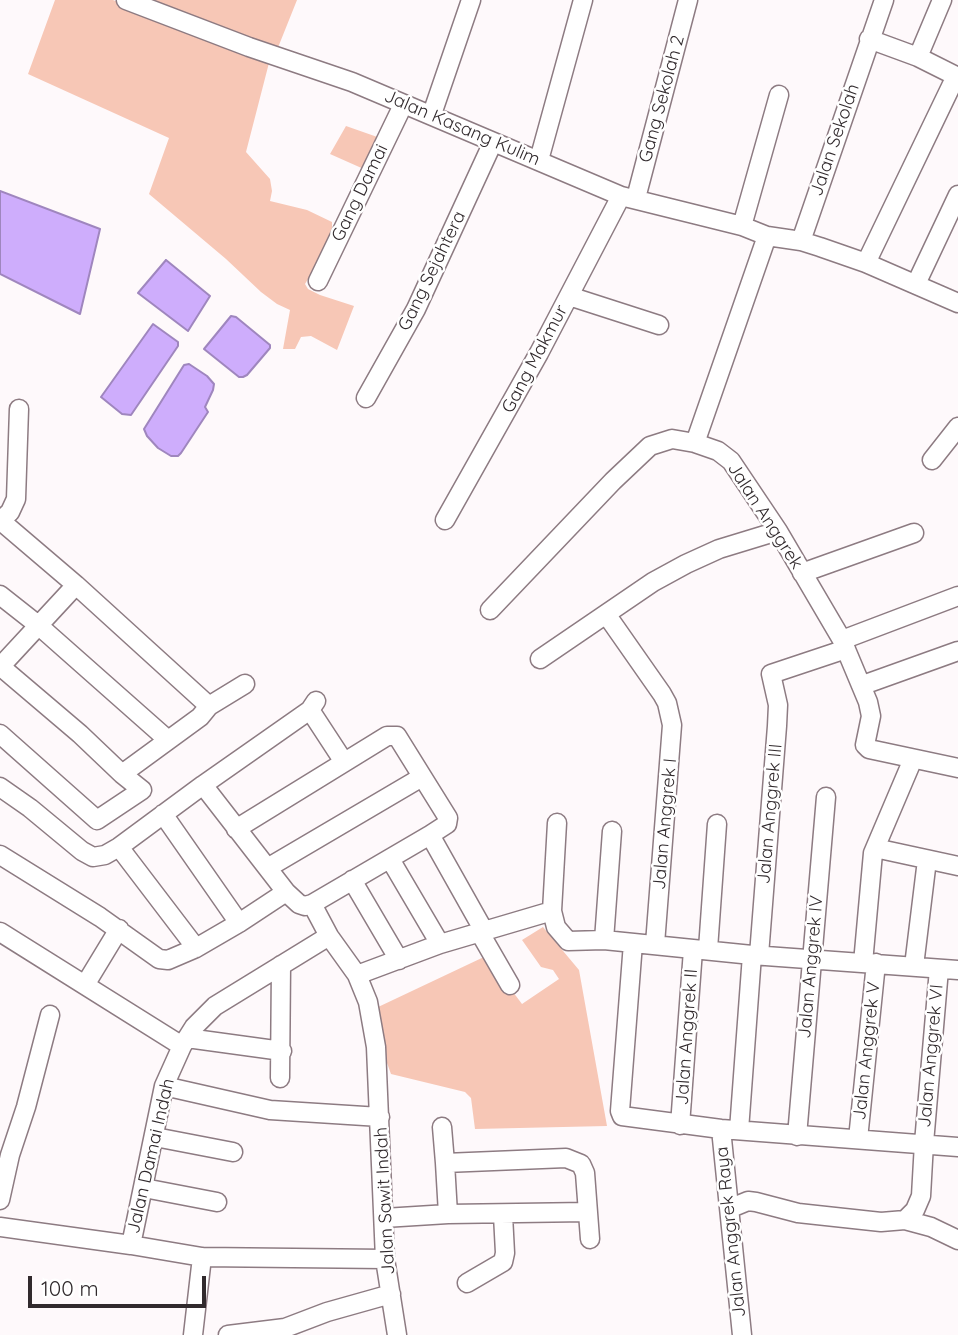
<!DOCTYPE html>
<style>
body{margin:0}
#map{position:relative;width:958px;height:1335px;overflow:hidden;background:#fef9fb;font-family:Quicksand,sans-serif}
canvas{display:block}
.scale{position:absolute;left:28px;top:1276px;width:178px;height:32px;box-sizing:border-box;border:4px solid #312a2d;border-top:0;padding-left:9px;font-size:21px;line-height:24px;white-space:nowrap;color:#312a2d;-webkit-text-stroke:5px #fff;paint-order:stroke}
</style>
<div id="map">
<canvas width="958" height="1335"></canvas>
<div class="scale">100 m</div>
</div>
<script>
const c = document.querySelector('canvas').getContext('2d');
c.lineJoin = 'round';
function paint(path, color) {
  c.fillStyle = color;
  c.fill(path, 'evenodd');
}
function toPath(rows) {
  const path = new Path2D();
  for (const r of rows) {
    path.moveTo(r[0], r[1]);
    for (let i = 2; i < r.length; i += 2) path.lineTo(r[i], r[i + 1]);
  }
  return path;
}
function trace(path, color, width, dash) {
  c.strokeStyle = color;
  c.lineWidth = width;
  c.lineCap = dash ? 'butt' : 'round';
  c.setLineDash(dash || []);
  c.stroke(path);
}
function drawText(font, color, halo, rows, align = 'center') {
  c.font = font + ' Quicksand,sans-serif';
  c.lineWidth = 5;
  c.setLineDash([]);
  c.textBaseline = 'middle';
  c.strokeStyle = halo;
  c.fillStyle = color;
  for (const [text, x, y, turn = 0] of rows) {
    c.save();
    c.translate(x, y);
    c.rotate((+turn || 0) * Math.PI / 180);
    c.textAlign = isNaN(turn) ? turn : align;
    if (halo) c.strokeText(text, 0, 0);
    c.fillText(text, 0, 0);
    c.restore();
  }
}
paint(toPath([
 [55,0,113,0,216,42,270,59,246,152,270,179,272,191,270,201,307,210,332,222,332,239,305,284,308,289,320,295,354,306,337,350,311,336,301,337,295,349,283,349,290,310,277,304,261,292,226,259,149,194,169,138,28,74],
 [156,0,297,0,277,50,156,7],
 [346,126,383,139,366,170,330,154],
 [543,927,579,970,607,1126,475,1129,471,1098,465,1092,391,1074,383,1052,376,1008,486,956,522,1004,559,979,553,970,541,967,522,940]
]), '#f7c7b6');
const water = toPath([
 [0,191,100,229,80,314,0,274,0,191],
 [166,260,210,296,188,331,138,293,166,260],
 [231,316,236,317,270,345,270,348,247,375,243,377,239,377,204,349,231,316],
 [153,324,178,342,178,346,131,415,122,414,101,397,153,324],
 [189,364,207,376,214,384,213,390,205,407,208,412,181,453,178,456,171,456,158,448,147,436,144,429,184,365,189,364]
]);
paint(water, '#ceadfc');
trace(water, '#9f86be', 2);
const minor = toPath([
 [126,0,249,47,352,82,621,196,742,226,767,236,801,241,820,247,866,263,958,303],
 [869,39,918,57,958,77],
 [918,57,942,0],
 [432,114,471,0],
 [539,160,583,0],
 [636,198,688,0],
 [742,226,779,95],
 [801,241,884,0],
 [866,263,956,76],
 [318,281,403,105],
 [916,284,958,195],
 [569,296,659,325],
 [366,398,416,309,493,142],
 [695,443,767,236],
 [932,460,958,427],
 [445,520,539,353,621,196],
 [0,521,10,512,16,499,19,409],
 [1,521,76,585,209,706],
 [802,573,914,533],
 [0,595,38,625,168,740],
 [490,610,613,481,650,446,672,439,695,443,718,451,731,461,778,531,842,640,868,702,871,716,865,745,869,749,958,768],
 [606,614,662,694,667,703,672,725,655,944],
 [842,640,958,596],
 [540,659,653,582,686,564,719,549,778,531],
 [0,666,80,734,122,774],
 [0,667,76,585],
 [863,685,958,651],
 [310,710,344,762],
 [0,734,97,820,142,790,122,774,200,717,209,706,245,684],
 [203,785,286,892,299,904,305,906,312,904,329,936,357,975,440,944,552,911],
 [0,787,30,808,82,851,93,857,105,855,119,847,203,785,310,710,316,701],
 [163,814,239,923],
 [557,823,552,911,556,927,568,941,604,940,752,955,958,970],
 [236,829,387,736,397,736,448,818,447,824,430,835,484,931],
 [119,847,196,948],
 [875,848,958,866],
 [0,855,100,917,159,959,168,960,196,948,239,923,286,892],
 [390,859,440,944],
 [269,867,422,777],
 [352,880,399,960],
 [312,904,430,835],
 [0,932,182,1046],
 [480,933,510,985],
 [604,940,612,831],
 [633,943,620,1111,622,1116,721,1129,958,1147],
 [708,949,717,824],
 [759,955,777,726,778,705,771,674,846,649],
 [863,963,873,853,913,759],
 [914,966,927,860],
 [357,975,368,1002,376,1047,385,1259,397,1335],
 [85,985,119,929],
 [187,1038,282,1051],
 [280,1078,281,965],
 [164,1086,270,1110,380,1117],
 [680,1125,693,950],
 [442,1127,445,1163],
 [721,1129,742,1335],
 [739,1130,752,955],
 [797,1136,826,797],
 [155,1137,233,1152],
 [858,1139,876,963],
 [144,1188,217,1202],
 [0,1200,10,1155,26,1107,50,1015],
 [731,1208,748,1201,756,1202,798,1213,881,1222,905,1220,915,1210,921,1196,924,1143,939,969],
 [448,1214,445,1163,566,1158,581,1164,585,1173,590,1239],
 [384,1218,448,1214,587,1212],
 [905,1220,931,1227,958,1240],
 [0,1227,131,1245,202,1257,385,1259],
 [131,1245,164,1086,182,1046,194,1027,215,1006,329,936],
 [467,1283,503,1262,505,1253,503,1215],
 [193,1335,202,1257],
 [228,1335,285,1328,327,1312,391,1294]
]);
trace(minor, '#8d7b82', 21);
trace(minor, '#fff', 18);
drawText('18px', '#312a2d', '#fff', [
 ["Gang Sekolah 2",662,99,-75],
 ["Jalan Kasang Kulim",462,128,23],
 ["Jalan Sekolah",835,140,-71],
 ["Gang Damai",360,193,-64],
 ["Gang Sejahtera",432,271,-64],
 ["Gang Makmur",535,359,-62],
 ["Jalan Anggrek",765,516,57],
 ["Jalan Anggrek III",770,814,-85],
 ["Jalan Anggrek I",665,824,-85],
 ["Jalan Anggrek IV",811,967,-85],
 ["Jalan Anggrek II",687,1037,-86],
 ["Jalan Anggrek V",867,1051,-84],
 ["Jalan Anggrek VI",931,1056,-85],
 ["Jalan Damai Indah",151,1156,-77],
 ["Jalan Sawit Indah",385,1201,-93],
 ["Jalan Anggrek Raya",731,1232,-96]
]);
</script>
